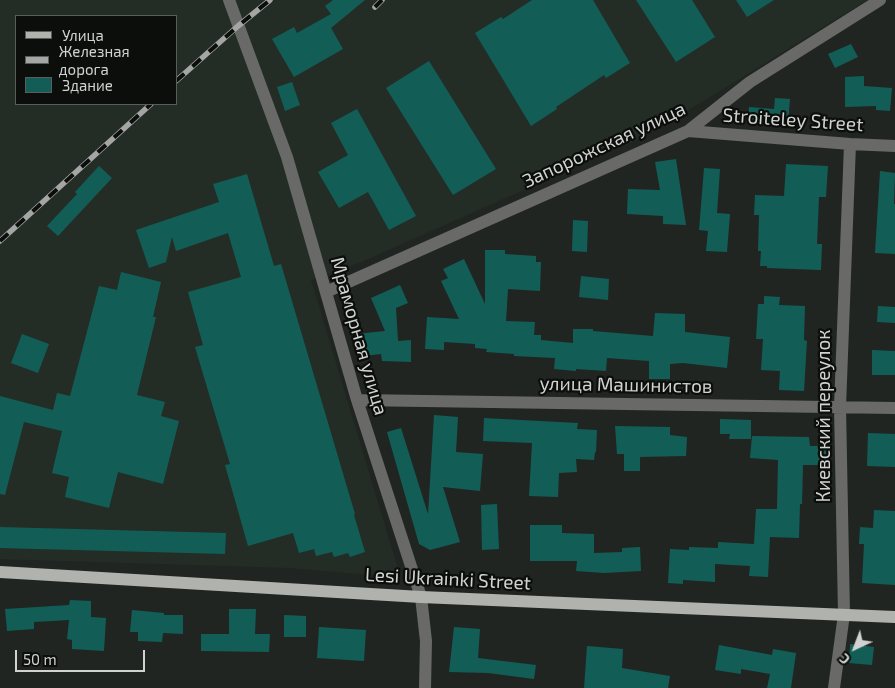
<!DOCTYPE html>
<meta charset="utf-8">
<style>
body{margin:0}
#map{position:relative;width:895px;height:688px;overflow:hidden;background:#212522;font-family:"Exo 2",sans-serif}
canvas{display:block}
.legend{position:absolute;left:15px;top:15px;width:162px;height:90px;box-sizing:border-box;background:#0c0e0c;border:1px solid #5a5d5b;margin:0;padding:6px 9px;list-style:none;font-size:15px;color:#d0d3d1}
.legend li{display:flex;align-items:center;gap:10px;height:25px}
.legend b{width:25px;border:1px solid #5a5d5b}
.north{position:absolute;left:830px;top:623px;width:50px;height:50px;-webkit-text-stroke:4px #0c0e0c;paint-order:stroke;rotate:223deg;font-size:14px;font-weight:700;line-height:20px;text-align:center;color:#d0d3d1}
.north::after{content:'';display:block;margin:auto;width:18px;height:22px;background:#d0d3d1;clip-path:polygon(50% 0,100% 100%,50% 72%,0 100%)}
.scale{position:absolute;left:15px;top:650px;width:130px;height:22px;box-sizing:border-box;border:2px solid #d0d3d1;border-top:0;padding-left:6px;font-size:15px;line-height:18px;white-space:nowrap;color:#d0d3d1;-webkit-text-stroke:4px #0c0e0c;paint-order:stroke}
</style>
<div id="map">
<canvas width="895" height="688"></canvas>
<ul class="legend">
<li><b style="height:6px;background:#b0b2ad"></b>Улица</li>
<li><b style="height:6px;background:#a3a6a4"></b>Железная дорога</li>
<li><b style="height:14px;background:#125e57"></b>Здание</li>
</ul>
<div class="north">С</div>
<div class="scale">50 m</div>
</div>
<script>
const c = document.querySelector('canvas').getContext('2d');
c.lineJoin = 'round';
function paint(path, color) {
  c.fillStyle = color;
  c.fill(path, 'evenodd');
}
function toPath(rows) {
  const path = new Path2D();
  for (const r of rows) {
    path.moveTo(r[0], r[1]);
    for (let i = 2; i < r.length; i += 2) path.lineTo(r[i], r[i + 1]);
  }
  return path;
}
function trace(path, color, width, dash) {
  c.strokeStyle = color;
  c.lineWidth = width;
  c.lineCap = dash ? 'butt' : 'round';
  c.setLineDash(dash || []);
  c.stroke(path);
}
function drawText(font, color, halo, rows, align = 'center') {
  c.font = font + ' "Exo 2",sans-serif';
  c.lineWidth = 4.5;
  c.setLineDash([]);
  c.textBaseline = 'middle';
  c.strokeStyle = halo;
  c.fillStyle = color;
  for (const [text, x, y, turn = 0] of rows) {
    c.save();
    c.translate(x, y);
    c.rotate((+turn || 0) * Math.PI / 180);
    c.textAlign = isNaN(turn) ? turn : align;
    if (halo) c.strokeText(text, 0, 0);
    c.fillText(text, 0, 0);
    c.restore();
  }
}
paint(toPath([
 [0,0,867,0,728,86,645,136,359,263,311,280,398,569,395,577,290,568,0,559],
 [16,16,176,16,176,104,16,104]
]), '#232d26');
paint(toPath([
 [333,0,365,0,331,28,343,49,294,77,272,39,294,27,297,33,331,14,325,6],
 [532,0,593,0,630,63,606,78,604,75,556,107,557,109,531,126,475,33,501,17,503,19],
 [636,0,692,0,715,37,676,62],
 [736,0,774,0,747,17],
 [851,44,858,57,835,68,828,54],
 [429,61,496,169,453,195,386,88],
 [864,76,864,86,892,88,890,111,876,110,876,106,845,107,845,77],
 [292,82,300,105,285,111,277,87],
 [775,98,790,99,788,124,748,121,749,107,774,109],
 [357,109,416,216,389,230,368,192,339,208,318,172,348,155,331,123],
 [676,159,686,225,663,224,663,216,627,214,628,189,660,190,655,162],
 [786,164,828,166,826,197,819,197,817,244,822,244,821,270,767,268,767,266,760,266,761,251,758,251,759,215,754,215,755,195,784,196],
 [99,166,112,178,58,236,47,226,77,194,75,192],
 [704,168,720,169,717,213,730,214,727,252,706,251,708,231,699,230],
 [880,171,895,173,894,204,895,204,895,254,875,253],
 [247,174,274,266,281,264,355,514,354,515,365,552,350,557,348,553,334,557,332,552,316,556,314,549,299,553,293,533,248,546,225,465,230,464,195,347,203,345,188,292,241,277,228,233,176,251,172,237,166,262,149,268,136,230,219,202,213,184],
 [573,220,588,221,587,252,572,251],
 [485,250,505,250,505,254,536,256,536,262,541,262,540,291,508,289,506,321,535,322,534,335,541,335,541,340,573,343,573,329,593,329,593,331,653,336,655,313,685,314,685,332,730,337,727,368,683,363,670,364,670,379,649,379,649,361,607,358,606,371,576,369,576,371,554,369,555,358,514,356,514,354,486,352,487,349,475,348,475,344,444,342,444,350,425,349,427,317,459,319,441,281,448,278,443,269,464,259,485,304],
 [121,272,161,282,153,317,156,317,137,395,165,402,161,416,179,421,163,484,118,472,109,508,65,497,69,477,52,473,62,431,24,422,5,495,0,494,0,396,53,410,57,393,70,396,99,286,117,290],
 [581,276,609,279,608,300,579,297],
 [400,285,408,303,396,308,398,341,411,340,411,362,382,361,381,354,363,356,356,334,385,331,371,298],
 [764,296,780,297,779,305,805,306,804,340,807,341,804,391,779,390,780,371,761,370,763,339,756,339,758,304,764,304],
 [878,306,895,307,895,323,877,322],
 [22,334,49,344,38,373,11,363],
 [872,350,895,351,895,375,872,375],
 [434,415,458,417,456,452,483,454,480,491,443,487,460,542,430,550,419,544,387,432,401,428,428,514],
 [484,418,578,423,577,429,597,430,596,452,595,452,594,460,576,459,577,472,559,473,558,497,529,496,532,443,483,441],
 [720,419,751,420,751,439,729,439,730,434,720,434],
 [615,426,670,427,670,435,687,437,686,456,640,457,640,471,624,471,624,454,617,454],
 [868,433,895,434,895,467,867,466],
 [752,436,809,437,810,446,826,446,826,465,803,465,802,504,800,504,799,538,770,537,768,577,749,576,750,566,715,564,715,582,683,580,683,584,668,583,670,549,689,550,689,547,718,548,718,542,754,544,756,509,777,509,778,460,750,458],
 [497,504,499,549,482,550,481,505],
 [874,510,895,511,895,585,862,583,864,544,859,544,860,527,873,528],
 [530,525,562,525,562,533,594,534,594,553,622,552,622,548,640,547,641,571,604,573,576,571,577,561,530,561],
 [0,527,226,533,225,554,0,548],
 [70,600,91,601,91,617,106,618,104,651,72,649,72,640,67,639,69,620,34,622,34,629,7,631,5,609,69,605],
 [229,609,256,609,255,634,270,634,269,652,201,651,201,634,229,634],
 [132,610,164,613,164,615,183,615,183,634,163,633,162,642,138,641,138,632,130,632],
 [284,615,306,616,306,637,284,637],
 [319,627,366,630,364,661,317,658],
 [454,627,480,629,478,658,536,665,534,679,488,673,449,672],
 [850,644,874,647,872,665,849,663],
 [719,645,772,655,773,649,796,653,791,688,767,688,770,674,741,669,741,674,715,670],
 [587,646,623,649,622,668,670,676,668,688,584,688]
]), '#125e57');
trace(toPath([
 [229,0,287,157,357,400,421,597,426,641,425,688],
 [688,131,850,144,895,146],
 [326,292,688,131,750,82,880,0],
 [357,400,895,408],
 [834,688,844,614,840,407,850,144]
]), '#696a68', 12);
trace(toPath([
 [0,572,421,597,895,617]
]), '#b0b2ad', 12);
const rail = toPath([
 [375,7,382,0],
 [176,81,238,26,270,0],
 [0,241,151,104]
]);
trace(rail, '#a3a6a4', 5.5);
trace(rail, '#0c0e0c', 4, [11]);
drawText('19px', '#d0d3d1', '#0c0e0c', [
 ["Stroiteley Street",793,120,4],
 ["Запорожская улица",604,145,-25],
 ["Мраморная улица",359,336,74],
 ["улица Машинистов",626,385,1],
 ["Киевский переулок",824,416,-90],
 ["Lesi Ukrainki Street",448,579,3]
]);
</script>
